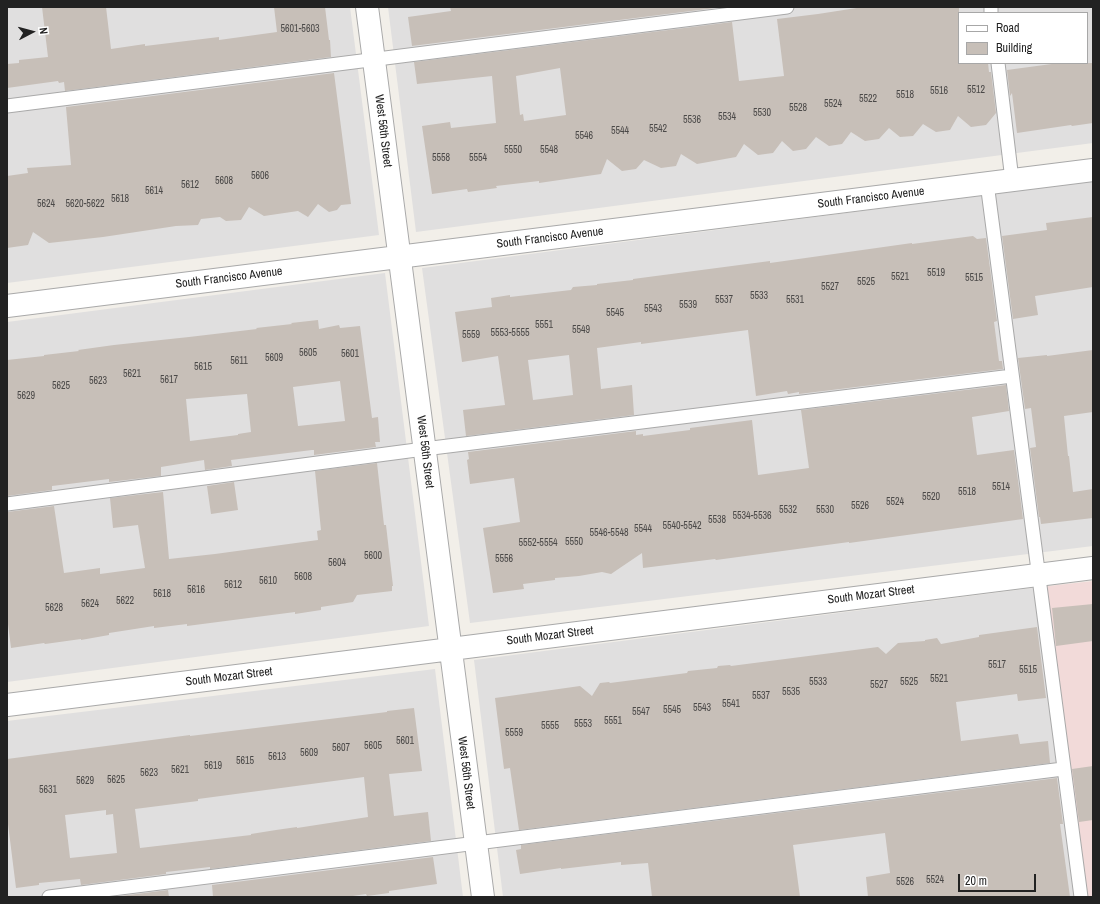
<!DOCTYPE html>
<style>
body{margin:0}
#map{position:relative;width:1100px;height:904px;overflow:hidden;background:#f2efe9;font-family:"Archivo Narrow",sans-serif}
canvas{display:block}
.frame{position:absolute;inset:0;border:8px solid #222;pointer-events:none}
.legend{position:absolute;left:958px;top:12px;width:130px;height:52px;box-sizing:border-box;background:#fff;border:1px solid #a7a7a7;margin:0;padding:5px 7px;list-style:none;font-size:12px;color:#222}
.legend li{display:flex;align-items:center;gap:8px;height:20px}
.legend b{width:20px;border:1px solid #a7a7a7}
.north{position:absolute;left:12px;top:12px;width:40px;height:40px;-webkit-text-stroke:3px #fff;paint-order:stroke;rotate:84deg;font-size:11px;font-weight:700;line-height:16px;text-align:center;color:#222}
.north::after{content:'';display:block;margin:auto;width:14px;height:18px;background:#222;clip-path:polygon(50% 0,100% 100%,50% 72%,0 100%)}
.scale{position:absolute;left:958px;top:874px;width:78px;height:18px;box-sizing:border-box;border:2px solid #222;border-top:0;padding-left:5px;font-size:12px;line-height:14px;white-space:nowrap;color:#222;-webkit-text-stroke:3px #fff;paint-order:stroke}
</style>
<div id="map">
<canvas width="1100" height="904"></canvas>
<div class="frame"></div>
<ul class="legend">
<li><b style="height:5px;background:#fff"></b>Road</li>
<li><b style="height:11px;background:#c7bfb8"></b>Building</li>
</ul>
<div class="north">N</div>
<div class="scale">20 m</div>
</div>
<script>
const c = document.querySelector('canvas').getContext('2d');
c.lineJoin = 'round';
function paint(path, color) {
  c.fillStyle = color;
  c.fill(path, 'evenodd');
}
function toPath(rows) {
  const path = new Path2D();
  for (const r of rows) {
    path.moveTo(r[0], r[1]);
    for (let i = 2; i < r.length; i += 2) path.lineTo(r[i], r[i + 1]);
  }
  return path;
}
function trace(path, color, width, dash) {
  c.strokeStyle = color;
  c.lineWidth = width;
  c.lineCap = dash ? 'butt' : 'round';
  c.setLineDash(dash || []);
  c.stroke(path);
}
function drawText(font, color, halo, rows, align = 'center') {
  c.font = font + ' "Archivo Narrow",sans-serif';
  c.lineWidth = 3.5;
  c.setLineDash([]);
  c.textBaseline = 'middle';
  c.strokeStyle = halo;
  c.fillStyle = color;
  for (const [text, x, y, turn = 0] of rows) {
    c.save();
    c.translate(x, y);
    c.rotate((+turn || 0) * Math.PI / 180);
    c.textAlign = isNaN(turn) ? turn : align;
    if (halo) c.strokeText(text, 0, 0);
    c.fillText(text, 0, 0);
    c.restore();
  }
}
paint(toPath([
 [7,7,350,7,379,235,7,283],
 [388,7,1093,7,1093,143,416,232],
 [959,13,1087,13,1087,63,959,63],
 [1093,181,1093,546,470,623,422,268],
 [385,273,429,626,7,682,7,322],
 [1040,587,1081,897,503,897,474,660],
 [435,669,463,897,7,897,7,721]
]), '#e0dfdf');
paint(toPath([
 [1093,581,1093,897,1081,897,1040,587]
]), '#f2dad9');
paint(toPath([
 [42,7,106,7,111,49,145,44,145,46,219,37,219,40,277,32,274,7,325,7,329,40,330,40,331,57,65,91,64,82,59,83,58,81,7,88,7,64,19,63,19,60,48,57],
 [450,7,723,7,412,46,408,17,451,11],
 [863,7,959,7,959,63,988,63,989,72,991,72,996,113,986,125,971,127,958,116,950,130,936,132,923,124,913,136,900,137,889,128,879,139,865,141,851,132,842,144,829,146,816,137,806,149,793,151,782,141,773,153,758,155,744,144,736,157,697,164,681,154,676,166,661,168,644,160,636,169,622,171,607,159,601,174,539,183,539,181,496,186,497,188,468,192,467,189,432,194,422,126,450,122,451,128,496,123,492,76,417,84,414,62,732,22,739,81,784,76,777,19,818,14],
 [560,68,566,115,524,121,523,114,520,115,516,76],
 [1059,63,1093,63,1093,123,1072,126,1071,125,1017,133,1012,93,1010,96,1007,70],
 [334,73,351,204,341,205,337,210,329,212,318,204,308,217,298,211,264,216,249,207,241,220,226,221,220,217,201,219,198,225,176,226,103,237,49,243,33,232,28,245,7,248,7,176,28,173,27,168,71,165,66,107],
 [1093,217,1093,287,1035,296,1038,315,1013,319,1002,236,1047,230,1046,223],
 [973,236,977,239,986,238,997,321,994,322,999,361,1002,361,1003,369,799,394,799,392,788,394,787,391,756,396,748,330,641,344,641,342,597,348,601,389,632,385,634,415,466,436,463,410,505,405,498,356,462,362,455,312,492,307,491,298,510,295,510,297,571,290,573,287,597,285,597,284,633,280,633,279,770,261,770,263,912,243,912,244],
 [569,355,573,395,533,400,528,360],
 [318,320,319,329,339,325,340,328,360,326,372,418,378,417,380,442,375,442,376,447,314,455,314,450,312,450,231,460,232,466,205,470,204,460,161,467,161,476,109,482,109,479,52,486,52,490,7,496,7,360,44,356,44,355,79,351,78,350,114,345,189,337,257,329,256,328,292,324,291,323],
 [340,381,345,421,298,426,293,387],
 [247,394,251,432,238,434,238,435,190,441,186,399],
 [1093,350,1093,412,1064,416,1068,456,1069,456,1073,492,1093,489,1093,518,1041,524,1040,517,1039,517,1030,448,1036,447,1031,408,1025,409,1018,358,1047,355,1047,356],
 [1006,385,1009,411,972,417,977,455,1014,450,1023,519,849,543,849,542,716,560,715,559,643,568,642,553,611,574,602,572,579,576,555,578,555,580,523,584,524,589,493,593,483,528,520,522,514,478,470,484,467,460,469,459,468,452,636,431,636,435,643,434,643,436,690,430,690,428,752,420,758,475,809,468,801,410],
 [377,463,384,525,386,525,393,586,392,586,392,591,357,595,353,602,321,607,321,610,295,614,295,612,187,626,187,624,154,628,154,626,109,633,109,635,81,640,81,639,45,644,44,643,11,648,7,616,7,512,54,506,64,573,100,568,100,574,145,568,138,525,113,528,110,498,163,492,169,559,215,554,318,540,317,531,321,530,315,471],
 [234,482,238,510,211,514,207,486],
 [1093,604,1093,641,1056,646,1052,608],
 [1037,627,1046,698,1018,701,1017,694,956,702,961,741,1018,734,1020,744,1048,741,1050,763,519,830,510,768,504,769,495,698,580,686,592,696,600,683,609,682,610,683,687,673,688,671,717,668,718,666,730,665,731,666,878,647,886,654,898,643,925,641,925,640,937,638,941,644,979,637,979,635],
 [414,708,422,771,389,774,394,816,428,812,431,841,210,869,210,867,166,872,166,874,81,885,80,879,39,883,39,885,16,888,7,816,7,759,190,735,190,736,387,712,387,711],
 [364,777,368,817,297,828,297,827,276,830,251,834,251,835,140,848,135,809,198,801,198,799],
 [106,810,106,815,113,814,117,853,70,858,65,815],
 [1093,766,1093,820,1079,822,1072,769],
 [1057,778,1063,824,1060,824,1070,897,868,897,866,877,890,873,885,833,793,845,800,897,652,897,648,863,621,865,621,862,561,869,561,868,520,874,516,850,521,849,521,845],
 [433,857,437,884,389,891,389,893,367,896,366,894,346,897,213,897,212,885],
 [168,890,169,897,113,897]
]), '#c7bfb8');
const service = toPath([
 [991,7,991,13],
 [998,63,1012,180],
 [7,106,787,7],
 [987,183,1081,897],
 [7,504,424,449,1012,376],
 [49,897,1063,769]
]);
const minor = toPath([
 [367,7,483,897],
 [7,306,1093,170],
 [7,705,1093,568]
]);
trace(service, '#a9a9a9', 15);
trace(minor, '#a9a9a9', 24);
trace(service, '#fff', 13);
trace(minor, '#fff', 22);
drawText('10px', '#4b4948', null, [
 ["5601-5603",300,29],
 ["5512",976,90],
 ["5516",939,91],
 ["5518",905,95],
 ["5522",868,99],
 ["5524",833,104],
 ["5528",798,108],
 ["5530",762,113],
 ["5534",727,117],
 ["5536",692,120],
 ["5542",658,129],
 ["5544",620,131],
 ["5546",584,136],
 ["5550",513,150],
 ["5548",549,150],
 ["5558",441,158],
 ["5554",478,158],
 ["5606",260,176],
 ["5608",224,181],
 ["5612",190,185],
 ["5614",154,191],
 ["5618",120,199],
 ["5624",46,204],
 ["5620-5622",85,204],
 ["5519",936,273],
 ["5521",900,277],
 ["5515",974,278],
 ["5525",866,282],
 ["5527",830,287],
 ["5533",759,296],
 ["5537",724,300],
 ["5531",795,300],
 ["5539",688,305],
 ["5543",653,309],
 ["5545",615,313],
 ["5551",544,325],
 ["5549",581,330],
 ["5553-5555",510,333],
 ["5559",471,335],
 ["5605",308,353],
 ["5601",350,354],
 ["5609",274,358],
 ["5611",239,361],
 ["5615",203,367],
 ["5621",132,374],
 ["5617",169,380],
 ["5623",98,381],
 ["5625",61,386],
 ["5629",26,396],
 ["5514",1001,487],
 ["5518",967,492],
 ["5520",931,497],
 ["5524",895,502],
 ["5526",860,506],
 ["5532",788,510],
 ["5530",825,510],
 ["5534-5536",752,516],
 ["5538",717,520],
 ["5540-5542",682,526],
 ["5544",643,529],
 ["5546-5548",609,533],
 ["5550",574,542],
 ["5552-5554",538,543],
 ["5600",373,556],
 ["5556",504,559],
 ["5604",337,563],
 ["5608",303,577],
 ["5610",268,581],
 ["5612",233,585],
 ["5616",196,590],
 ["5618",162,594],
 ["5622",125,601],
 ["5624",90,604],
 ["5628",54,608],
 ["5517",997,665],
 ["5515",1028,670],
 ["5521",939,679],
 ["5533",818,682],
 ["5525",909,682],
 ["5527",879,685],
 ["5535",791,692],
 ["5537",761,696],
 ["5541",731,704],
 ["5543",702,708],
 ["5545",672,710],
 ["5547",641,712],
 ["5551",613,721],
 ["5553",583,724],
 ["5555",550,726],
 ["5559",514,733],
 ["5601",405,741],
 ["5605",373,746],
 ["5607",341,748],
 ["5609",309,753],
 ["5613",277,757],
 ["5615",245,761],
 ["5619",213,766],
 ["5621",180,770],
 ["5623",149,773],
 ["5625",116,780],
 ["5629",85,781],
 ["5631",48,790],
 ["5524",935,880],
 ["5526",905,882]
]);
drawText('12px', '#222', '#fff', [
 ["West 56th Street",383,131,83],
 ["South Francisco Avenue",871,198,-7],
 ["South Francisco Avenue",550,238,-7],
 ["South Francisco Avenue",229,278,-7],
 ["West 56th Street",425,452,83],
 ["South Mozart Street",871,595,-7],
 ["South Mozart Street",550,636,-7],
 ["South Mozart Street",229,677,-7],
 ["West 56th Street",466,773,83]
]);
</script>
